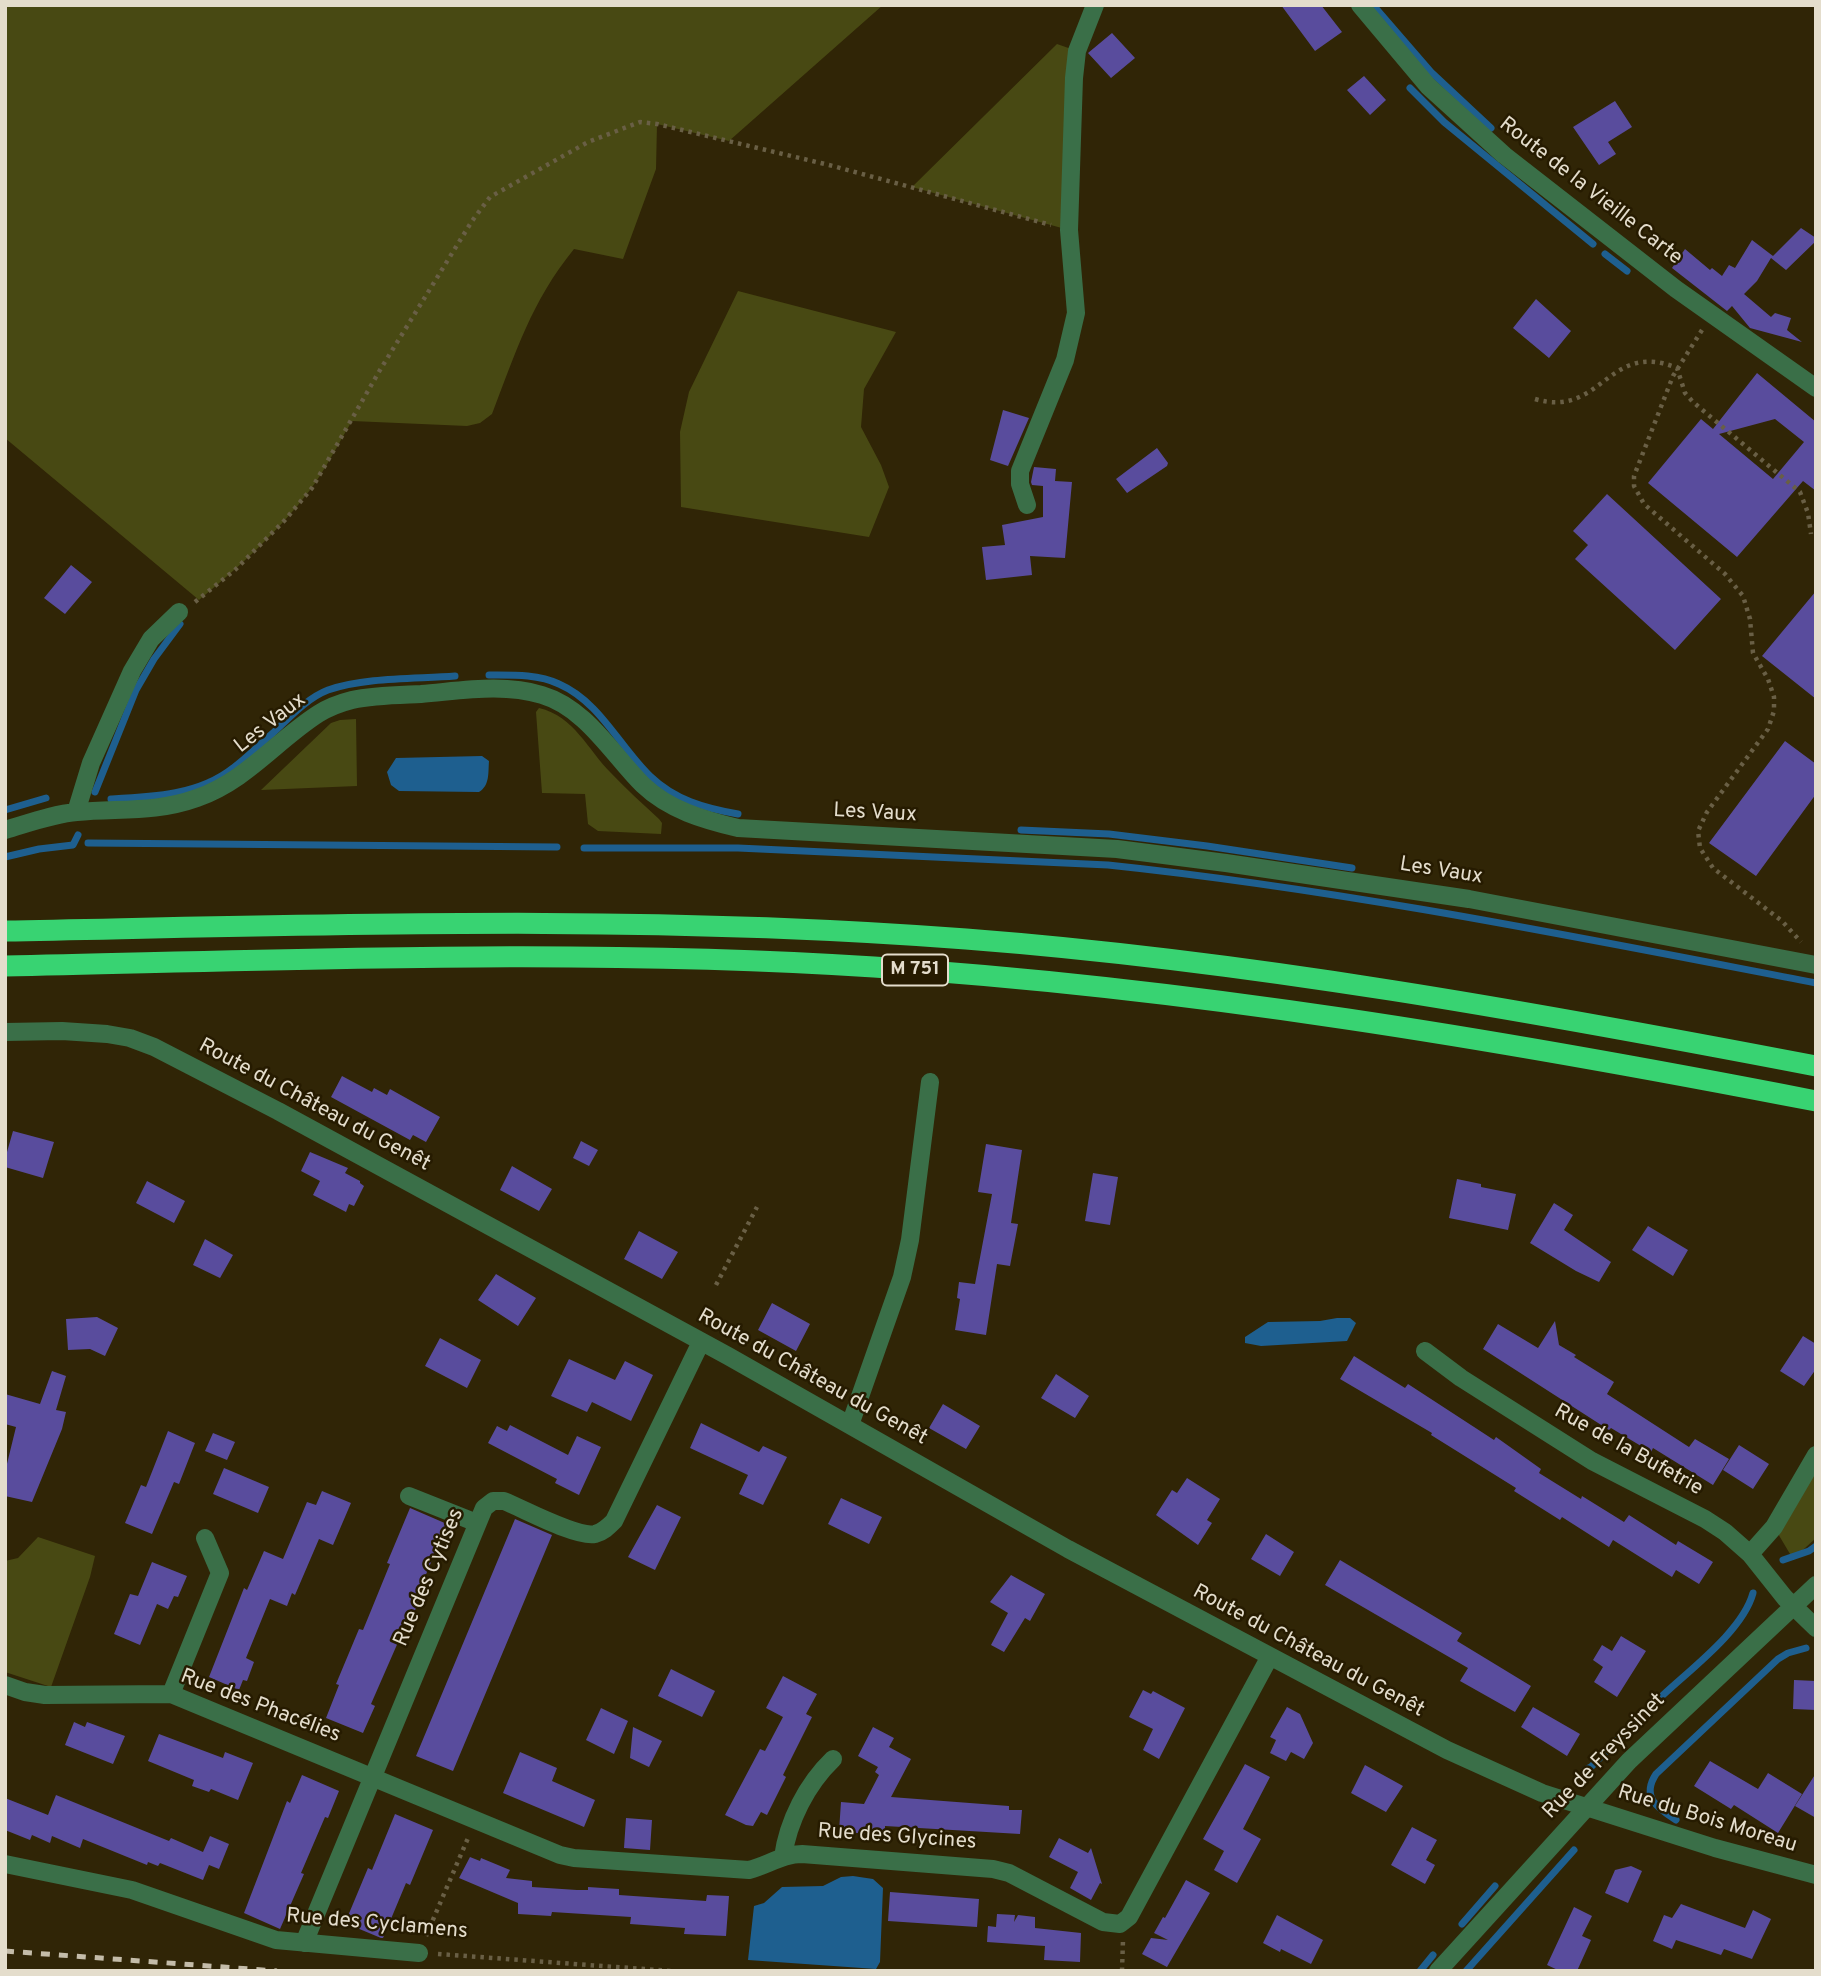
<!DOCTYPE html>
<meta charset="utf-8">
<style>
body{margin:0}
#map{position:relative;width:1821px;height:1976px;overflow:hidden;background:#302506;font-family:Overpass,sans-serif}
canvas{display:block}
.frame{position:absolute;inset:0;border:7px solid #e4ddcc;pointer-events:none}
</style>
<div id="map">
<canvas width="1821" height="1976"></canvas>
<div class="frame"></div>
</div>
<script>
const g = document.querySelector('canvas').getContext('2d');
g.lineJoin = 'round';
function paint(path, color) {
  g.fillStyle = color;
  g.fill(path, 'evenodd');
}
function trace(path, color, width, dash) {
  g.strokeStyle = color;
  g.lineWidth = width;
  g.lineCap = dash ? 'butt' : 'round';
  g.setLineDash(dash || []);
  g.stroke(path);
}
function drawText(font, color, halo, rows, align = 'center') {
  g.font = font + ' Overpass,sans-serif';
  g.lineWidth = 5;
  g.setLineDash([]);
  g.textBaseline = 'middle';
  g.strokeStyle = halo;
  g.fillStyle = color;
  for (const [text, x, y, turn = 0] of rows) {
    g.save();
    g.translate(x, y);
    g.rotate((+turn || 0) * Math.PI / 180);
    g.textAlign = isNaN(turn) ? turn : align;
    if (halo) g.strokeText(text, 0, 0);
    g.fillText(text, 0, 0);
    g.restore();
  }
}
const green = new Path2D(`
 M5 5H883L729 141 657 124 656 169 623 259 574 249C531 302 516 352 492 414L480 423 467 426 352 421C338 444 326 469 310 490 278 532 239 567 199 600L5 438Z
 M1057 44 1077 51 1069 230 912 187Z
 M738 291 896 332 864 389 861 427 881 465 889 487 869 537 681 507 680 432 689 392Z
 M539 708C574 716 588 750 611 773 626 789 643 804 659 819L662 823 661 834 598 831 588 824 585 794 542 793 536 712Z
 M356 719 357 786 261 790 331 723 340 720Z
 M1816 1455V1538L1793 1559 1774 1527Z
 M38 1537 95 1556 90 1577 51 1687 5 1672V1561L18 1558Z`);
const water = new Path2D(`
 M482 756 489 761C488 773 490 785 479 792L399 791 391 785 387 772 396 758Z
 M1337 1318H1350L1356 1323 1347 1341 1261 1346 1245 1343V1337L1268 1322 1320 1321Z
 M853 1876 873 1879 883 1888 880 1962 876 1969 748 1960 754 1906 764 1903 782 1887 823 1886 841 1877Z`);
const stream = new Path2D(`
 M1373 5 1431 72 1491 128
 M1410 88 1444 122 1593 244
 M1605 254 1627 271
 M489 675C512 675 538 674 559 684 600 702 619 746 650 776 675 800 704 808 738 814
 M95 792 136 690 154 659 180 624
 M111 799C153 797 199 795 233 768 247 758 260 744 273 733 289 718 307 698 328 690 365 677 416 679 455 676
 M5 810 46 798
 M1021 830 1109 834 1207 846 1352 868
 M88 843 557 847
 M584 848H738L1108 865C1346 890 1581 938 1816 983
 M5 857 39 849 73 845 78 835
 M1783 1560 1809 1551 1816 1546
 M1663 1695C1692 1668 1743 1630 1753 1593
 M1585 1770 1591 1767 1644 1713
 M1676 1820C1657 1808 1641 1797 1656 1774L1778 1659 1788 1653 1806 1648
 M1462 1924 1495 1886
 M1420 1971 1433 1955
 M1466 1971 1574 1850`);
const building = new Path2D(`
 M1281 5H1321L1342 32 1315 51Z
 M1112 33 1135 58 1111 78 1088 53Z
 M1364 76 1386 100 1370 115 1347 90Z
 M1615 101 1632 127 1608 142 1616 154 1599 165 1573 127Z
 M1801 228 1816 238V241L1786 270 1771 258 1757 281 1744 294 1771 317 1775 313 1791 318 1787 330 1802 342 1750 328 1732 306 1727 311 1672 268 1685 249 1710 270 1712 268 1722 276 1729 265 1735 268 1752 240 1773 256Z
 M1536 299 1571 331 1549 358 1513 328Z
 M1757 373 1816 422V491L1803 481 1737 557 1648 483 1701 419 1713 429ZM1775 419 1804 442 1773 479 1719 434Z
 M1003 410 1029 418 1008 466 990 460Z
 M1157 448 1168 463 1167 466 1127 493 1116 479Z
 M1034 467 1056 469 1055 481 1072 482 1065 558 1030 556 1032 575 986 580 982 547 1005 545 1002 525 1043 517V486L1032 485 1031 482Z
 M1607 494 1721 599 1675 650 1575 559 1588 545 1573 531Z
 M71 565 92 582 65 614 44 598Z
 M1816 591V699L1762 656Z
 M1785 741 1816 764V794L1756 876 1709 843Z
 M342 1076 372 1092 374 1088 387 1095 390 1089 440 1117 426 1142 413 1135 410 1140 331 1097Z
 M13 1131 54 1142 43 1178 5 1167V1159Z
 M581 1141 598 1150 589 1166 573 1158Z
 M986 1144 1022 1150 1011 1223 1018 1224 1010 1266 997 1264 986 1335 955 1330 960 1299 957 1298 959 1282 975 1284 992 1194 978 1192Z
 M310 1152 348 1168 345 1173 360 1181V1183L364 1186 354 1206 349 1204 346 1212 313 1195 320 1181 301 1171Z
 M512 1166 552 1189 539 1211 500 1190Z
 M1093 1173 1118 1177 1110 1225 1085 1221Z
 M1457 1179 1481 1184V1187L1516 1194 1508 1230 1449 1218Z
 M147 1181 185 1201 174 1223 136 1203Z
 M1554 1203 1573 1215 1564 1230 1611 1262 1599 1282 1576 1271 1530 1243Z
 M1648 1226 1688 1250 1673 1276 1632 1250Z
 M639 1231 678 1252 662 1279 624 1259Z
 M205 1239 233 1255 220 1278 193 1265Z
 M496 1274 536 1298 518 1326 478 1300Z
 M772 1303 810 1324 796 1351 758 1330Z
 M97 1317 118 1328 105 1356 90 1349 68 1350 66 1319Z
 M1555 1321 1559 1345 1576 1355 1574 1357 1614 1382 1607 1394 1689 1447 1695 1439 1729 1459 1713 1485 1653 1448 1651 1452 1611 1428 1609 1430 1483 1349 1498 1324 1538 1348Z
 M1803 1336 1816 1344V1369L1804 1386 1780 1371Z
 M440 1338 481 1360 467 1388 425 1366Z
 M1354 1356 1405 1388 1408 1384 1494 1440 1496 1437 1541 1469 1539 1473 1581 1499 1582 1496 1624 1522 1629 1515 1676 1545 1678 1541 1713 1562 1699 1584 1676 1570 1672 1577 1613 1540 1609 1547 1562 1517 1560 1520 1514 1491 1516 1488 1431 1435 1432 1433 1340 1379Z
 M569 1359 615 1380 625 1361 653 1375 631 1421 592 1402 587 1412 551 1396Z
 M52 1371 66 1376 56 1410 66 1412 62 1429 32 1502 5 1496V1472L16 1427 5 1424V1394L40 1404Z
 M1056 1374 1089 1396 1075 1418 1041 1398Z
 M943 1404 980 1426 966 1449 929 1428Z
 M701 1423 759 1452 763 1446 787 1457 763 1505 739 1494 748 1475 690 1448Z
 M510 1425 568 1455 577 1436 601 1447 579 1495 555 1483 557 1479 488 1443 497 1426 507 1431Z
 M168 1431 195 1443 179 1484 174 1482 152 1534 125 1523 141 1485 146 1487Z
 M213 1433 235 1442 227 1460 205 1451Z
 M1739 1445 1769 1464 1753 1489 1723 1470Z
 M224 1468 269 1487 258 1513 213 1494Z
 M1187 1478 1220 1499 1207 1520 1212 1523 1198 1545 1156 1515 1172 1490 1177 1493Z
 M322 1491 351 1503 333 1545 319 1539 295 1595 292 1593 287 1606 270 1599 246 1658 254 1662 247 1681 243 1680 239 1690 209 1677 244 1588 247 1590 264 1551 283 1559 307 1502 316 1505Z
 M841 1498 882 1517 869 1544 828 1524Z
 M657 1505 681 1517 655 1570 628 1557Z
 M410 1508 447 1524 422 1584 425 1585 414 1613 402 1641 399 1640 371 1704 375 1706 363 1733 326 1718 339 1685 336 1684 359 1629 363 1630 370 1613 390 1564 387 1563Z
 M515 1519 552 1535 453 1771 416 1756Z
 M1266 1534 1294 1552 1280 1576 1251 1559Z
 M1340 1560 1462 1633 1457 1641 1531 1686 1515 1712 1460 1681 1468 1668 1325 1585Z
 M152 1562 187 1576 178 1597 174 1596 168 1609 157 1604 140 1645 114 1634 130 1594 138 1596Z
 M1011 1575 1045 1594 1030 1621 1025 1618 1004 1652 991 1645 1008 1613 990 1602Z
 M1621 1636 1646 1651 1617 1697 1594 1682 1603 1667 1593 1660 1602 1645 1612 1651Z
 M671 1669 715 1691 702 1717 658 1696Z
 M783 1676 817 1694 806 1714 812 1717 783 1775 786 1777 767 1815 761 1812 753 1826 746 1825 725 1815 760 1749 765 1751 783 1717 766 1708Z
 M1794 1680 1816 1681V1710L1793 1709Z
 M1143 1690 1151 1694 1153 1691 1185 1708 1159 1759 1143 1750 1153 1729 1129 1717Z
 M1287 1707 1300 1714 1313 1743 1304 1759 1291 1752 1286 1761 1270 1753 1276 1740 1270 1737Z
 M1533 1707 1580 1734 1567 1756 1521 1727Z
 M601 1708 628 1721 614 1754 586 1740Z
 M74 1722 85 1727 87 1722 125 1736 113 1764 65 1745Z
 M633 1727 662 1741 649 1767 630 1758Z
 M873 1727 894 1738 889 1747 911 1759 891 1797 1009 1806V1810H1022L1020 1834 885 1826V1836L839 1831 841 1802 864 1804 879 1775 875 1772 878 1767 858 1756Z
 M159 1734 223 1758 225 1752 253 1763 238 1800 211 1789 209 1792 192 1786 194 1780 148 1761Z
 M520 1752 557 1768 552 1781 595 1800 584 1827 503 1793Z
 M1710 1761 1758 1789 1768 1773 1802 1794 1778 1833 1734 1805 1731 1809 1694 1786Z
 M1245 1764 1270 1777 1243 1829 1261 1839 1237 1883 1214 1870 1224 1851 1203 1839Z
 M1365 1765 1403 1786 1386 1812 1351 1793Z
 M1816 1773V1818L1795 1806Z
 M302 1775 339 1791 328 1818 325 1817 301 1873 304 1874 280 1929 244 1913 287 1801 290 1803Z
 M56 1795 169 1841 171 1838 203 1852 210 1836 229 1844 219 1869 209 1865 203 1880 160 1863 158 1866 148 1862 147 1865 83 1839 80 1848 52 1836 50 1843 32 1835 30 1840 5 1830V1798L48 1815Z
 M395 1814 433 1830 410 1885 406 1883 383 1938H381L345 1923 368 1868 372 1870Z
 M626 1818 652 1820 650 1850 624 1848Z
 M1412 1827 1437 1840 1426 1860 1435 1865 1425 1884 1391 1865Z
 M1059 1838 1088 1853 1091 1848 1102 1884 1100 1883 1091 1900 1070 1888 1078 1872 1049 1857Z
 M470 1857 480 1861 481 1858 510 1870 506 1878 532 1881V1887L577 1890H588V1887L603 1888 619 1889V1895L706 1901 707 1895 729 1896 726 1936 684 1934 685 1928 630 1924 631 1917 552 1912 551 1916 518 1914V1903L459 1878Z
 M1631 1866 1642 1871 1628 1903 1605 1893 1615 1870Z
 M1186 1880 1210 1893 1167 1967 1142 1954 1151 1938 1168 1940 1154 1933 1163 1917 1165 1918Z
 M890 1892 979 1899 977 1927 888 1921Z
 M1681 1904 1745 1928 1753 1910 1771 1919 1752 1959 1724 1949 1721 1955 1676 1940 1672 1949 1653 1941 1664 1915 1672 1918Z
 M1574 1907 1592 1916 1582 1936 1591 1940 1577 1971H1560L1547 1965Z
 M997 1914 1015 1915 1014 1922 1018 1915 1035 1917V1928L1081 1933 1080 1962 1044 1960 1045 1946 987 1942 988 1926 996 1927Z
 M1277 1915 1323 1940 1311 1964 1281 1949 1280 1952 1263 1943Z`);
const path = new Path2D(`
 M1702 330 1673 376 1634 476V486L1644 504 1725 574 1743 596 1750 619 1753 653 1768 679 1774 697V711L1768 729 1707 812 1698 831 1700 848 1713 868 1782 921 1801 942
 M1535 399C1602 419 1608 339 1677 368L1685 393 1693 402 1800 492 1808 513 1811 534
 M195 602 236 569 285 520 312 488 380 370 472 221 490 197 588 142 640 122 657 124 829 165 1051 225
 M716 1285 757 1207
 M426 1936 468 1838
 M438 1954 671 1971
 M1122 1971 1123 1940`);
const minor = new Path2D(`
 M1360 5 1428 86 1504 155 1676 289 1816 388
 M1027 505 1020 484V471L1065 360 1076 313 1069 230 1074 78 1077 51 1095 5
 M76 812 91 763 132 671 151 639 179 612
 M5 830C29 823 53 814 77 812 120 808 155 813 197 798 246 781 276 741 318 714 329 707 340 703 352 700 374 695 398 695 421 694 460 691 503 683 542 695 586 708 612 754 643 785 669 810 704 820 738 828L1117 849 1226 863 1469 899 1816 965
 M5 1032 62 1031 107 1034 130 1038 154 1047 278 1111 728 1356 1068 1549 1447 1750 1542 1793 1715 1848 1816 1875
 M1425 1351 1461 1378 1592 1461 1705 1519 1725 1532 1750 1554 1785 1598 1816 1628
 M850 1425 902 1277 910 1240 930 1082
 M409 1496 477 1523
 M1750 1554 1774 1527 1816 1455
 M5 1685 25 1692 45 1695 171 1694 560 1855 574 1858 749 1870C768 1865 783 1854 802 1854L993 1869 1009 1873 1103 1922 1120 1924 1129 1917 1269 1658
 M171 1694 220 1573 205 1538
 M783 1857C788 1821 807 1784 833 1759
 M5 1864 132 1890 276 1940 419 1953
 M304 1943 484 1508 493 1501H504C524 1509 577 1538 595 1534 603 1532 608 1527 614 1521L701 1342
 M1438 1971 1629 1761 1816 1585`);
const highway = new Path2D(`
 M5 931C325 925 646 914 966 939 1252 961 1534 1012 1816 1066
 M5 966C294 960 585 948 874 967 1194 988 1502 1040 1816 1101`);
const rail = new Path2D(`
 M5 1951 277 1971`);
const shields = [
 [915,970,66]
];
const shieldNames = [
 ["M 751",915,970]
];
const streetNames = [
 ["Route de la Vieille Carte",1590,192,38],
 ["Les Vaux",271,724,-38],
 ["Les Vaux",875,814,3],
 ["Les Vaux",1441,872,9],
 ["Route du Château du Genêt",314,1106,28],
 ["Route du Château du Genêt",812,1378,29],
 ["Rue de la Bufetrie",1628,1451,29],
 ["Rue des Cytises",430,1578,-67],
 ["Route du Château du Genêt",1308,1652,28],
 ["Rue des Phacélies",260,1707,21],
 ["Rue de Freyssinet",1605,1757,-46],
 ["Rue du Bois Moreau",1707,1820,17],
 ["Rue des Glycines",897,1838,4],
 ["Rue des Cyclamens",377,1925,5]
];
paint(green, '#484913');
paint(water, '#1e5f8f');
trace(stream, '#1e5f8f', 7);
paint(building, '#594c9d');
trace(path, '#695f45', 4.5, [3.5, 5]);
trace(minor, '#3a6f48', 18);
trace(highway, '#38d372', 21);
trace(rail, '#c4bca9', 5, [9, 9]);
for (const [x, y, w] of shields) {
  const box = new Path2D();
  box.roundRect(x - w / 2, y - 15.5, w, 31, 5);
  g.fillStyle = '#261b00';
  g.fill(box);
  trace(box, '#e4ddcc', 2);
}
drawText('bold 19px', '#e4ddcc', null, shieldNames);
drawText('21px', '#e4ddcc', '#261b00', streetNames);
</script>
